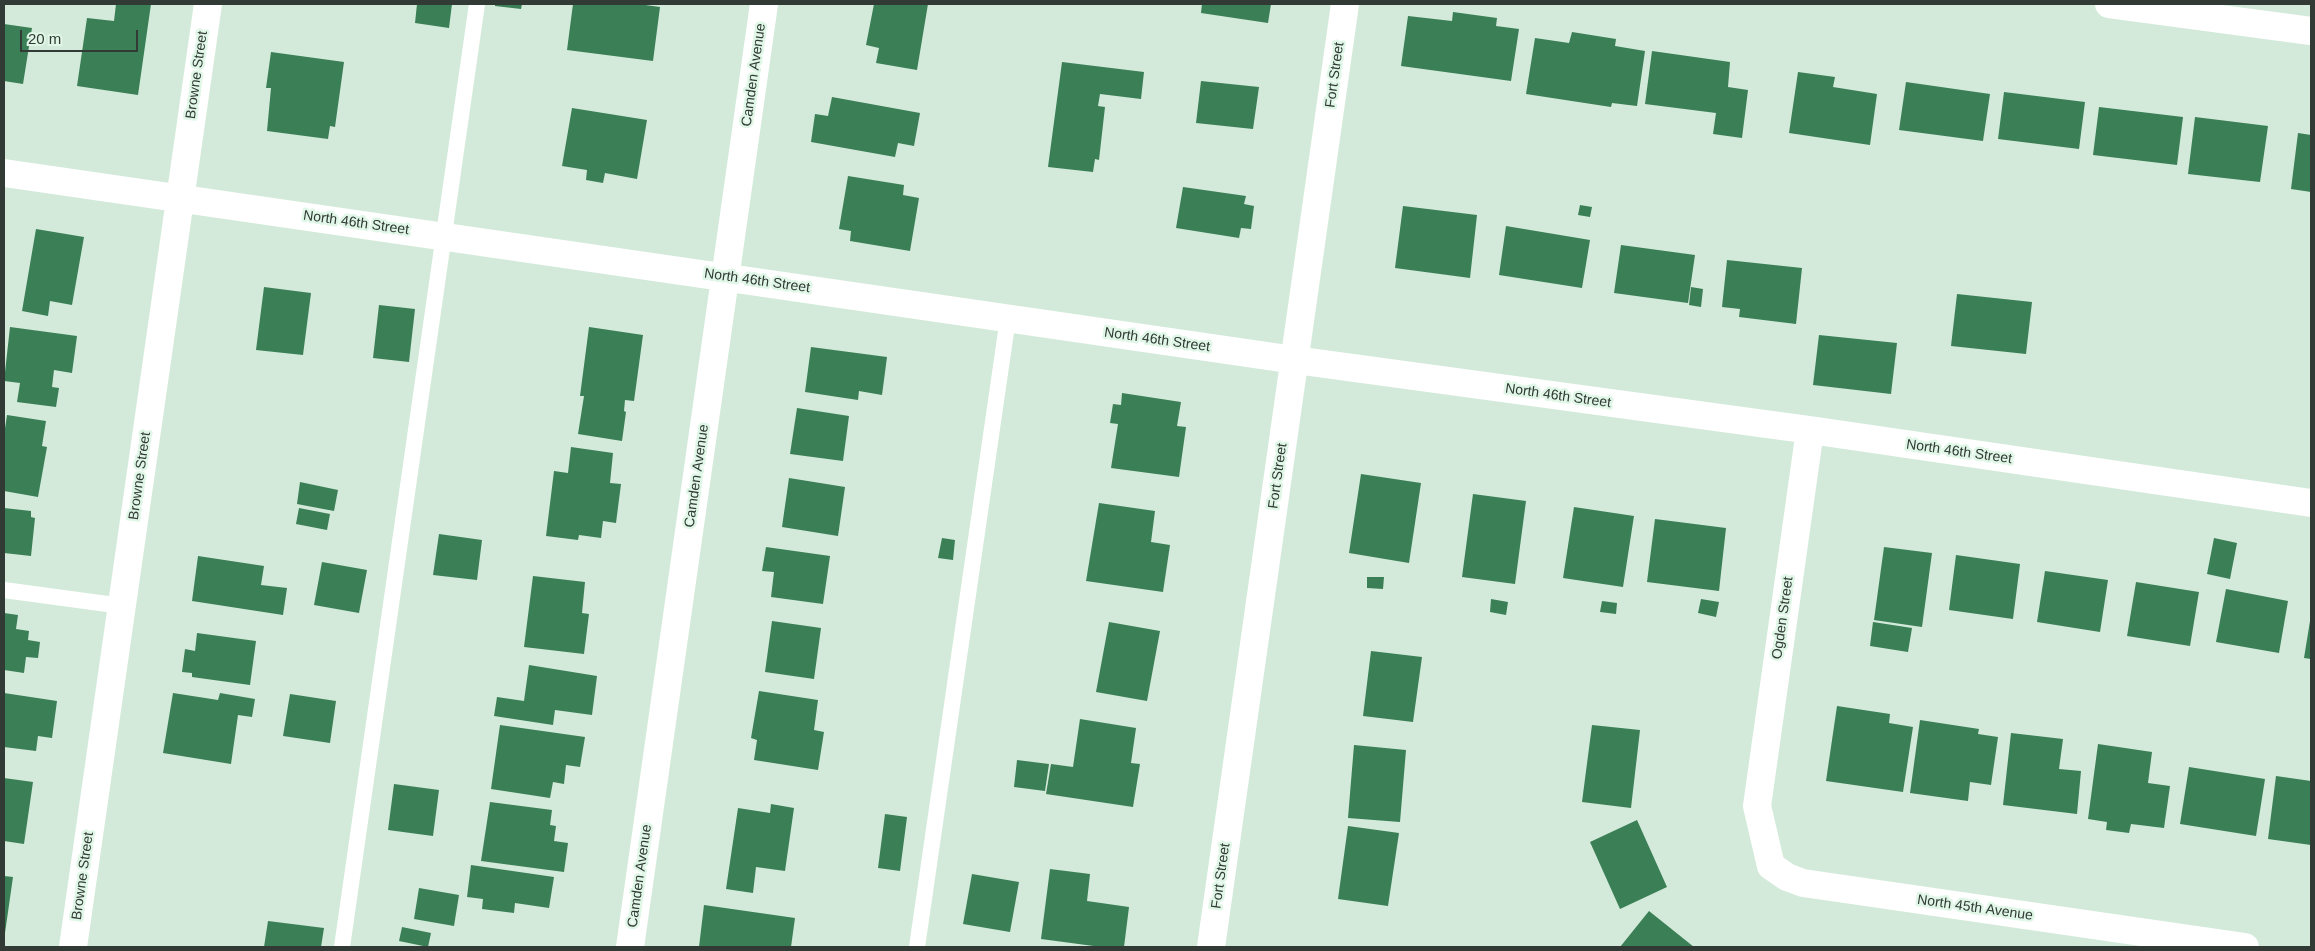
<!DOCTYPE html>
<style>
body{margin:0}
#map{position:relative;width:2315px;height:951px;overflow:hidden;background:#d3eada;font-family:Helvetica,sans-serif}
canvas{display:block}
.frame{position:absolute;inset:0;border:5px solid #313a34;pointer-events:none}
.scale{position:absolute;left:20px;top:30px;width:118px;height:22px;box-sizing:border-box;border:2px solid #313a34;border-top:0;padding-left:6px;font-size:15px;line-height:18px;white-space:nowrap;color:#313a34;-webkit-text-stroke:4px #e0f7e7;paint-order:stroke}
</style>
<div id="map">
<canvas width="2315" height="951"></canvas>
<div class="frame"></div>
<div class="scale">20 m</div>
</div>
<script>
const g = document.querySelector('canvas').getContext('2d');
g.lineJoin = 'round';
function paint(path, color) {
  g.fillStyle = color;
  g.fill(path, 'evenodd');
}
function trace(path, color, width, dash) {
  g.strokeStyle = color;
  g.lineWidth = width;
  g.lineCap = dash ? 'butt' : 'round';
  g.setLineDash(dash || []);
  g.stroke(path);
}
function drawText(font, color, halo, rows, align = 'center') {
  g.font = font + ' Helvetica,sans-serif';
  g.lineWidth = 5;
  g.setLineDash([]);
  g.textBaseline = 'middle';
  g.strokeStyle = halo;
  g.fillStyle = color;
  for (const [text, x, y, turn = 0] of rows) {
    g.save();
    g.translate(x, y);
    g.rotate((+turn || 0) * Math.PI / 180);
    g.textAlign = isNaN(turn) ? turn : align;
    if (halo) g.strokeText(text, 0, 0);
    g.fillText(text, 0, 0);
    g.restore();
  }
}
const building = new Path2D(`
 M116 4H151L138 95 77 86 87 18 114 21Z
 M417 4H452L449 28 415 23Z
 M495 4H522L521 9 495 6Z
 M573 4H638L660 7 653 61 567 50Z
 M874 4H928L917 70 876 63 879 48 866 45Z
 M1202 4H1271L1268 23 1201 13Z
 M1453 12 1497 18 1496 26 1519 29 1511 81 1401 66 1408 16 1452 21Z
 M4 24 32 28 23 84 4 81Z
 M1572 32 1616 39 1615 46 1645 51 1637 106 1612 103 1611 107 1526 94 1535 38 1569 43Z
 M1652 51 1730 62 1728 87 1748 90 1742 138 1713 134 1716 113 1645 104Z
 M271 52 344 62 335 127 330 126 328 139 267 131 271 88H266Z
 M1062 62 1144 72 1141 99 1100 94 1098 106 1105 107 1099 160 1095 159 1093 172 1048 167Z
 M1798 72 1835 77 1833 87 1877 94 1870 145 1789 133Z
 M1201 81 1259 87 1253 129 1196 123Z
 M1906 82 1990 94 1983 141 1899 130Z
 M2004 92 2085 102 2079 149 1998 139Z
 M832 97 920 113 914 146 898 143 895 157 811 142 815 114 828 116Z
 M2099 107 2183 117 2177 165 2093 155Z
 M572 108 647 120 637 179 605 173 603 183 586 180 587 170 562 166Z
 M2195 117 2268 126 2260 182 2188 174Z
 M2298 133 2311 135V192L2291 189Z
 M848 176 904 185 903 195 919 198 910 251 850 241 851 231 839 229Z
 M1183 187 1246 196 1244 204 1254 206 1251 229 1241 228 1239 238 1176 228Z
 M1580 205 1592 207 1590 217 1578 215Z
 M1403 206 1477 215 1470 278 1395 268Z
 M1506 226 1590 240 1582 288 1499 275Z
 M36 229 84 237 72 305 50 301 48 316 22 311Z
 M1621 245 1695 255 1688 303 1614 293Z
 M1727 260 1802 268 1796 324 1739 317 1740 309 1722 307Z
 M264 287 311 293 303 355 256 350Z
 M1691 287 1703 289 1701 307 1689 305Z
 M1957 294 2032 302 2026 354 1951 346Z
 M379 305 415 309 409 362 373 358Z
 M10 327 77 336 72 373 54 370 52 387 59 388 56 407 17 402 20 383 4 381Z
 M589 327 643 335 634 401 625 400 624 411 626 412 622 441 578 434 584 396H580Z
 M1819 335 1897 343 1891 394 1813 385Z
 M811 347 887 357 882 395 859 391 858 400 805 392Z
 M1122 393 1181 402 1177 426 1186 427 1179 477 1111 468 1118 424 1110 423 1113 404 1121 405Z
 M797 408 849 416 843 461 790 454Z
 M7 415 46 421 42 446 47 447 38 497 4 491V435Z
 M571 447 613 453 610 483 621 484 616 523 603 521 601 538 579 535 578 540 546 536 554 471 568 473Z
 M1361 474 1421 483 1409 563 1349 553Z
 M789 478 845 487 838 536 782 527Z
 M300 482 338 490 334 511 297 504Z
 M1473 494 1526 501 1515 584 1462 577Z
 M1099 503 1155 511 1151 542 1170 545 1163 592 1086 581Z
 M1574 507 1634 516 1623 587 1563 578Z
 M4 508 31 511V517L35 518 31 556 4 553Z
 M299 508 330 514 327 530 296 524Z
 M1655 519 1726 528 1719 591 1647 582Z
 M439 534 482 540 477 580 433 575Z
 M942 538 955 540 953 560 938 558Z
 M2214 538 2237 543 2230 579 2207 574Z
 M766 547 830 556 823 604 771 597 774 572 762 571Z
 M1884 547 1932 553 1922 627 1874 620Z
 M1956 555 2020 564 2013 619 1949 610Z
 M198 556 264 566 261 585 287 588 283 615 192 601Z
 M322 562 367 570 359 613 314 605Z
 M2045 571 2108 580 2100 632 2037 622Z
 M533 576 585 582 582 613 589 614 584 654 524 647Z
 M1367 577H1384L1383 589 1367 588Z
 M2136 582 2199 592 2190 646 2127 636Z
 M2226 589 2288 601 2279 653 2216 642Z
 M1491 599 1508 602 1506 615 1490 612Z
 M1701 599 1719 602 1716 617 1698 613Z
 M1602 601 1617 603 1616 614 1600 612Z
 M4 613 18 615 16 629 29 631 28 640 40 642 38 658 26 657 24 673 4 670Z
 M772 621 821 628 814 679 765 672Z
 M2310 621H2311V659L2304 658Z
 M1109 622 1160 631 1147 701 1096 692Z
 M1873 622 1912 628 1908 652 1870 646Z
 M197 633 256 641 250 685 192 677V673L182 672 185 649 195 651Z
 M1371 651 1422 657 1413 722 1363 716Z
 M529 665 597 676 592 715 555 710 553 725 494 716 497 697 524 701Z
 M759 691 818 700 814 730 824 732 818 770 754 760 757 740 751 738Z
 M4 693 57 701 52 738 38 736 36 751 4 747Z
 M173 693 218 700 220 693 255 699 252 717 238 715 231 764 163 753Z
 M290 694 336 701 330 743 283 736Z
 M1837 706 1890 714 1889 723 1913 727 1903 792 1826 781Z
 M1080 719 1136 728 1131 763 1140 764 1133 807 1046 794 1051 764 1073 767Z
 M1920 720 1979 729 1978 734 1998 737 1991 785 1970 782 1968 801 1910 793Z
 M500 725 585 737 580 767 566 765 564 784 553 782 550 798 491 789Z
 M1592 725 1640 730 1631 808 1582 802Z
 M2011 733 2063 739 2059 769 2081 771 2077 814 2003 805Z
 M2098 744 2152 752 2148 783 2170 786 2164 828 2131 824 2129 833 2106 830 2107 822 2088 819Z
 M1354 745 1406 750 1400 822 1348 818Z
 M1017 760 1049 764 1045 791 1014 787Z
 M2189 767 2265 779 2256 836 2180 824Z
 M2276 776 2311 781V845L2268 839Z
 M4 778 33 782 24 844 4 841Z
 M394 784 439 790 433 836 388 830Z
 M490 802 552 810 550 825 556 826 554 841 568 843 564 872 481 861Z
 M771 804 794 808 785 871 756 867 753 893 726 889 738 808 770 813Z
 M885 814 907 817 900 871 878 868Z
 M1637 820 1667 887 1620 909 1590 842Z
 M1348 826 1399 833 1388 906 1338 899Z
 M471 865 554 877 549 908 515 903 514 913 482 909 483 899 467 897Z
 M1050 869 1090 874 1087 901 1129 907 1124 947H1101L1041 939Z
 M972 874 1019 882 1010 932 963 924Z
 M4 876 13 877 5 933H4Z
 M419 888 459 895 454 926 414 919Z
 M704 905 795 918 791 947H699Z
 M1649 911 1694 947H1620Z
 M268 921 324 928 321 947H264Z
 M402 927 431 933 428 947 399 941Z`);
const lane = new Path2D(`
 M4 590 122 606
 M342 947 477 4
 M917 947 1008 318`);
const street = new Path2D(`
 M2109 4 2311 31
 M4 173 1295 360 1810 430 2311 503
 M1810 430 1757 806 1771 866 1787 877 1803 883 2245 947
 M73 947 208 4
 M630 947 764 4
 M1211 947 1345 4`);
const streetNames = [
 ["Browne Street",197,75,-82],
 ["Camden Avenue",754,75,-82],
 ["Fort Street",1335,75,-82],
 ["North 46th Street",356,223,8],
 ["North 46th Street",757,281,8],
 ["North 46th Street",1157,340,8],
 ["North 46th Street",1558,396,8],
 ["North 46th Street",1959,452,8],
 ["Browne Street",140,476,-82],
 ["Camden Avenue",697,476,-82],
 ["Fort Street",1278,476,-82],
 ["Ogden Street",1783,618,-82],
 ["Browne Street",83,876,-82],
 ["Camden Avenue",640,876,-82],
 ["Fort Street",1221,876,-82],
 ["North 45th Avenue",1975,908,8]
];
paint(building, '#3a7f56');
trace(lane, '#fff', 16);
trace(street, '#fff', 28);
drawText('14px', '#313a34', '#e0f7e7', streetNames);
</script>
